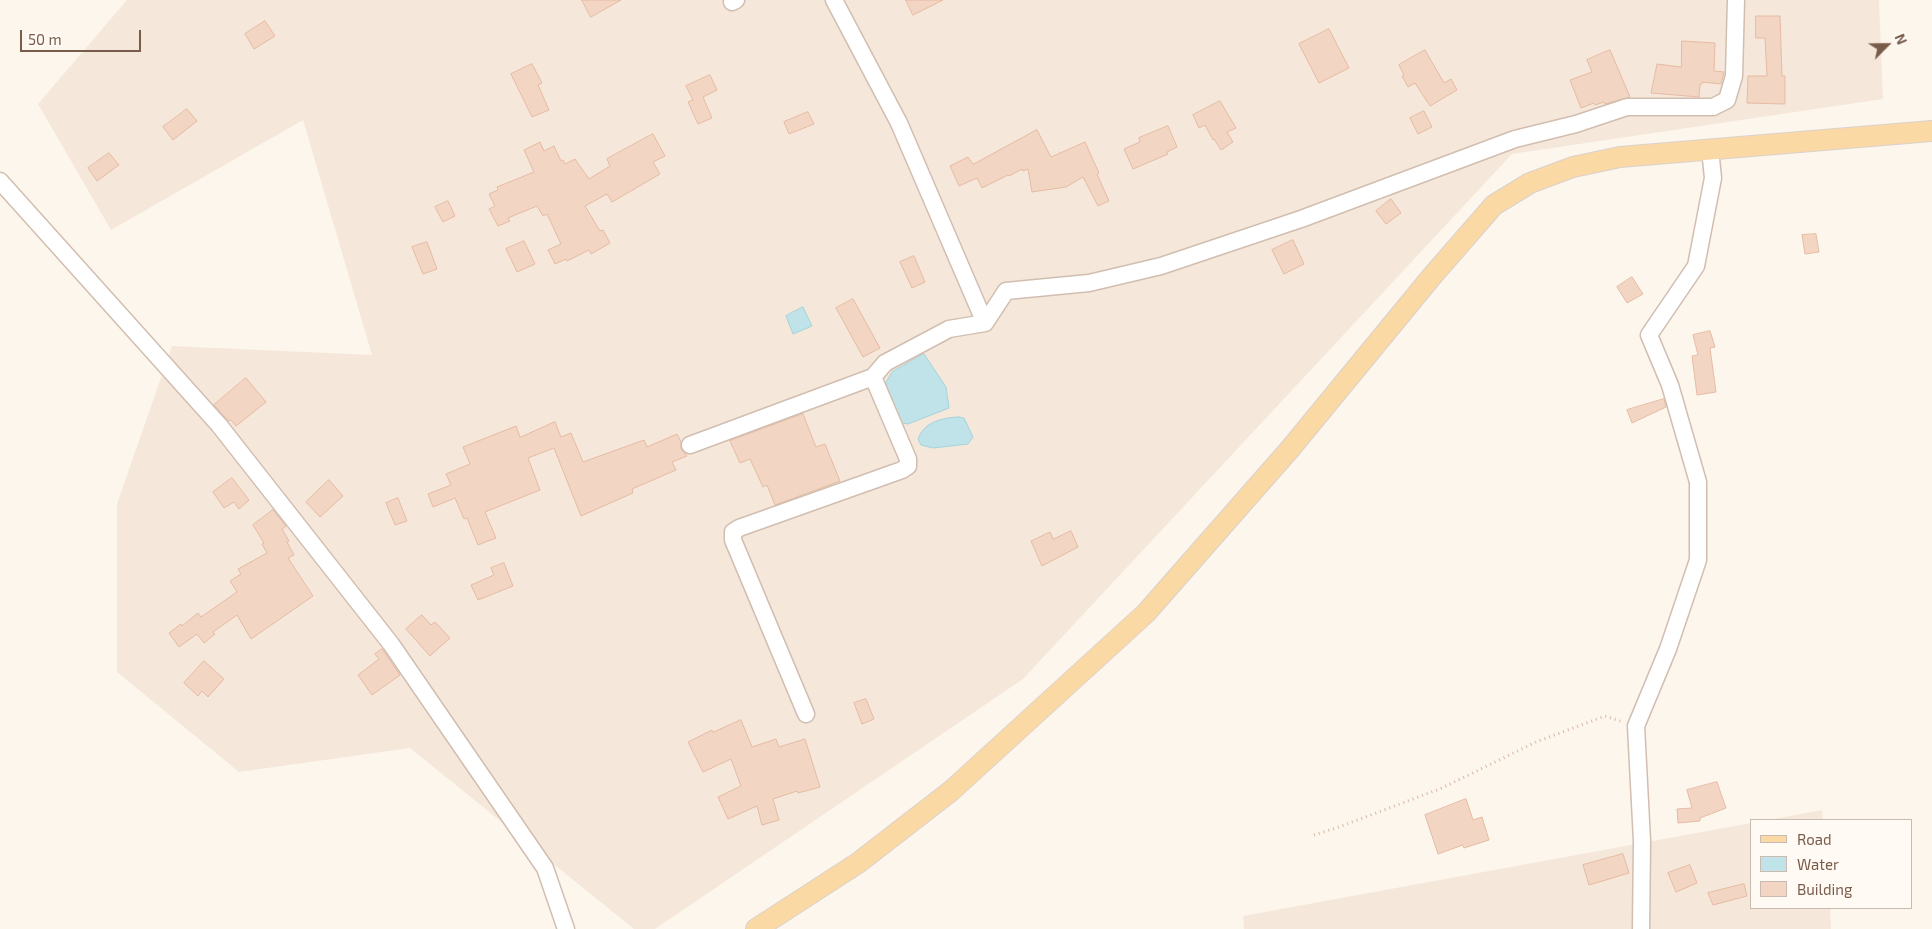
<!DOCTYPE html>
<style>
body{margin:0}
#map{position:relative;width:1932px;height:929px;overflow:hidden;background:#fdf6ec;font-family:"Exo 2",sans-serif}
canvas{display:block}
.legend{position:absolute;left:1750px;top:819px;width:162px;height:90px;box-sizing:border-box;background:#fffaf3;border:1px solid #cabbb1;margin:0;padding:6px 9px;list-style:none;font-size:15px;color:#7a5c4d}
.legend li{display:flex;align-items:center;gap:10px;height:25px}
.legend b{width:25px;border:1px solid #cabbb1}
.north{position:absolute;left:1862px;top:20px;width:50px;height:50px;-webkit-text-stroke:4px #fffaf3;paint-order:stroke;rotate:67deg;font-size:14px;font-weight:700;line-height:20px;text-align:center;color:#7a5c4d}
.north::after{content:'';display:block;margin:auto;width:18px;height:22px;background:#7a5c4d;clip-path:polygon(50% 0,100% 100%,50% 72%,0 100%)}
.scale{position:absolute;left:20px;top:30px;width:121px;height:22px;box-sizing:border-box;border:2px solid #7a5c4d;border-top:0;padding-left:6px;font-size:15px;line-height:18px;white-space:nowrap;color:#7a5c4d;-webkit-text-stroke:4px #fffaf3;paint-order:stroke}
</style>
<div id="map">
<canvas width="1932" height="929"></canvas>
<ul class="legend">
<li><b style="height:6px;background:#fbd9a5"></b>Road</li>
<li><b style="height:14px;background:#bfe3e8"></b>Water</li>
<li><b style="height:14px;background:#f3d5c3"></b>Building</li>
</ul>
<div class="north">N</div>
<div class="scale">50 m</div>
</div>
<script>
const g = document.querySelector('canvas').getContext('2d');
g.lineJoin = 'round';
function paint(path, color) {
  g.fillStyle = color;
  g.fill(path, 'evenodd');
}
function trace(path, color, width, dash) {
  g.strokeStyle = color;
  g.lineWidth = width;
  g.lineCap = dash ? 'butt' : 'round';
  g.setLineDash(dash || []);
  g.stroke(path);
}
const residential = new Path2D(`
 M127 0H1879L1883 99 1512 154 1023 679 655 929H634L410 748 239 772 117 672V504L172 346 372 355 303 120 111 230 38 104Z
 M1822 810 1823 820H1768Z
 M1751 823V908H1830L1831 929H1244L1243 916Z`);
const water = new Path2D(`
 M803 307 812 326 793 334 786 316Z
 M924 354 946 387 949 408 908 424 902 423 884 386 892 372Z
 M958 417 964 418 973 437 968 444 933 448 921 445 918 439C924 422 942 418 958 417Z`);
const building = new Path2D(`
 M582 0H621L591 17Z
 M906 0H943L913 15Z
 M1756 16H1780L1782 76H1785V104L1747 103 1748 76H1767L1765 38H1756Z
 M265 21 275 36 254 49 245 34Z
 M1329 29 1349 68 1319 83 1299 44Z
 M1682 41 1715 43 1714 71 1724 72 1721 84 1702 82V84H1700L1699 97 1651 93 1657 64 1681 67Z
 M1425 50 1444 83 1451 79 1457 90 1430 106 1415 83 1408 87 1402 76 1404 75 1399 65Z
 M1610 50 1630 97 1605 104 1604 102 1595 105 1594 103 1581 108 1570 80 1592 72 1587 60Z
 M532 64 542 83 538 85 549 110 532 117 511 74Z
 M710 75 717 90 703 97 712 118 698 124 688 102 693 100 686 86Z
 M1220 101 1236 128 1227 132 1233 142 1221 150 1214 139 1213 140 1205 125 1199 128 1193 115Z
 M187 109 197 121 173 140 163 127Z
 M1424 111 1432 127 1418 134 1410 118Z
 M808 112 814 124 789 134 784 122Z
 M1168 126 1177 147 1167 152 1168 154 1133 169 1124 149 1140 142 1139 138Z
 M1037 130 1051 157 1085 142 1099 173 1097 174 1109 201 1098 206 1083 177 1066 187 1032 192 1028 169 1023 171 1022 169 1009 176 1008 175 982 188 977 178 959 186 950 166 968 157 973 164Z
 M653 134 665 156 653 162 660 174 612 202 607 194 585 206 600 231 603 230 610 243 591 254 589 250 567 261 566 259 555 264 548 250 561 244 547 214 543 216 537 206 508 218 510 221 498 226 489 209 495 206 489 194 498 190 497 187 534 172 524 150 540 142 544 151 554 146 561 161 563 160 565 164 575 159 589 179 610 166 607 159Z
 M109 153 119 165 97 181 88 168Z
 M1391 199 1401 213 1386 224 1376 211Z
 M448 201 455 216 443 222 435 207Z
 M1816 234 1819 252 1805 254 1802 235Z
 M1293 240 1304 264 1284 274 1272 250Z
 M524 241 535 264 517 272 506 249Z
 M427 242 437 269 423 274 412 247Z
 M914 256 925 282 912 288 900 262Z
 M1632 277 1643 294 1627 303 1617 287Z
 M853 299 880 348 863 357 836 308Z
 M1710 331 1715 347 1710 348 1716 392 1697 395 1692 356 1698 355 1693 335Z
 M246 378 266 402 236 426 231 420 229 421 214 405Z
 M1664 399 1666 407 1632 423 1627 410Z
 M803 414 816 447 825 444 840 481 775 505 767 485 763 487 750 459 740 463 730 441Z
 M555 422 561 437 571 433 583 462 644 440 647 447 677 434 681 442V449L687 456 672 462 676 470 632 489 633 493 581 516 554 448 528 458 540 490 485 512 496 538 478 545 467 518 464 519 455 498 433 507 428 494 451 485 446 474 470 464 463 447 516 426 520 437Z
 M232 478 249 500 239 509 234 502 224 508 213 492Z
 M329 480 343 496 320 517 306 502Z
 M398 498 407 521 395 525 386 503Z
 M273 510 286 526 282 529 289 541 287 542 294 555 288 558 313 596 251 639 237 615 213 632 215 634 204 643 197 634 179 647 169 633 181 624 182 626 198 613 201 617 237 592 230 581 241 574 238 569 267 553 262 544 264 543 253 525Z
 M1071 531 1078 547 1042 566 1031 541 1050 532 1053 539Z
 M504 563 513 586 478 600 471 585 494 575 491 568Z
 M422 615 431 625 435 622 450 638 430 656 406 629Z
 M382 649 400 675 372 695 358 675 379 659 375 654Z
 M204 661 224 679 208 697 202 691 198 696 184 683Z
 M866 699 874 719 862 724 854 703Z
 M741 720 752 747 776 739 779 747 805 739 820 787 798 793 797 791 773 799 779 820 762 825 757 806 728 819 718 797 741 786 731 759 703 772 688 742 712 730 713 732Z
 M1717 782 1726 808 1700 818V821L1678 823 1677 809 1692 808 1687 790Z
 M1466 799 1473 820 1482 817 1489 840 1464 848 1463 845 1438 854 1425 815Z
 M1623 854 1629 873 1589 885 1583 865Z
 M1690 865 1697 883 1676 892 1668 873Z
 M1744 884 1747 896 1713 905 1708 893Z`);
const path = new Path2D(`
 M1314 835 1339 827 1442 788 1536 742 1605 716 1623 722`);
const minor = new Path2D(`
 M834 0 899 123 985 323
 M732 2 736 0
 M0 181 219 425 391 644 545 868 566 929
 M690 445 873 377 885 363 949 329 985 323 1006 291 1089 283 1161 266 1301 219 1515 139 1576 124 1627 107H1713L1727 100 1734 76 1736 0
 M806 714 733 540V532L739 528 902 470 908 466V459L873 377
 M1641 929 1642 841 1636 726 1668 649 1698 560V482L1670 385 1649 335 1696 266 1713 178 1710 149`);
const major = new Path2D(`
 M756 929 858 863 951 791 1146 613 1290 449 1433 275 1494 205 1530 183 1573 167 1620 157 1932 131`);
paint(residential, '#f5e8da');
paint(water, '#bfe3e8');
trace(water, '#a5d3da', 1);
paint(building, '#f3d5c3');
trace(building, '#e6bba3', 1);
trace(minor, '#d1beb0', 19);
trace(major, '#dad1cd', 22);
trace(path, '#d9b8a5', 3, [1, 4]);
trace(minor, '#fff', 16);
trace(major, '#fbd9a5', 20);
</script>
